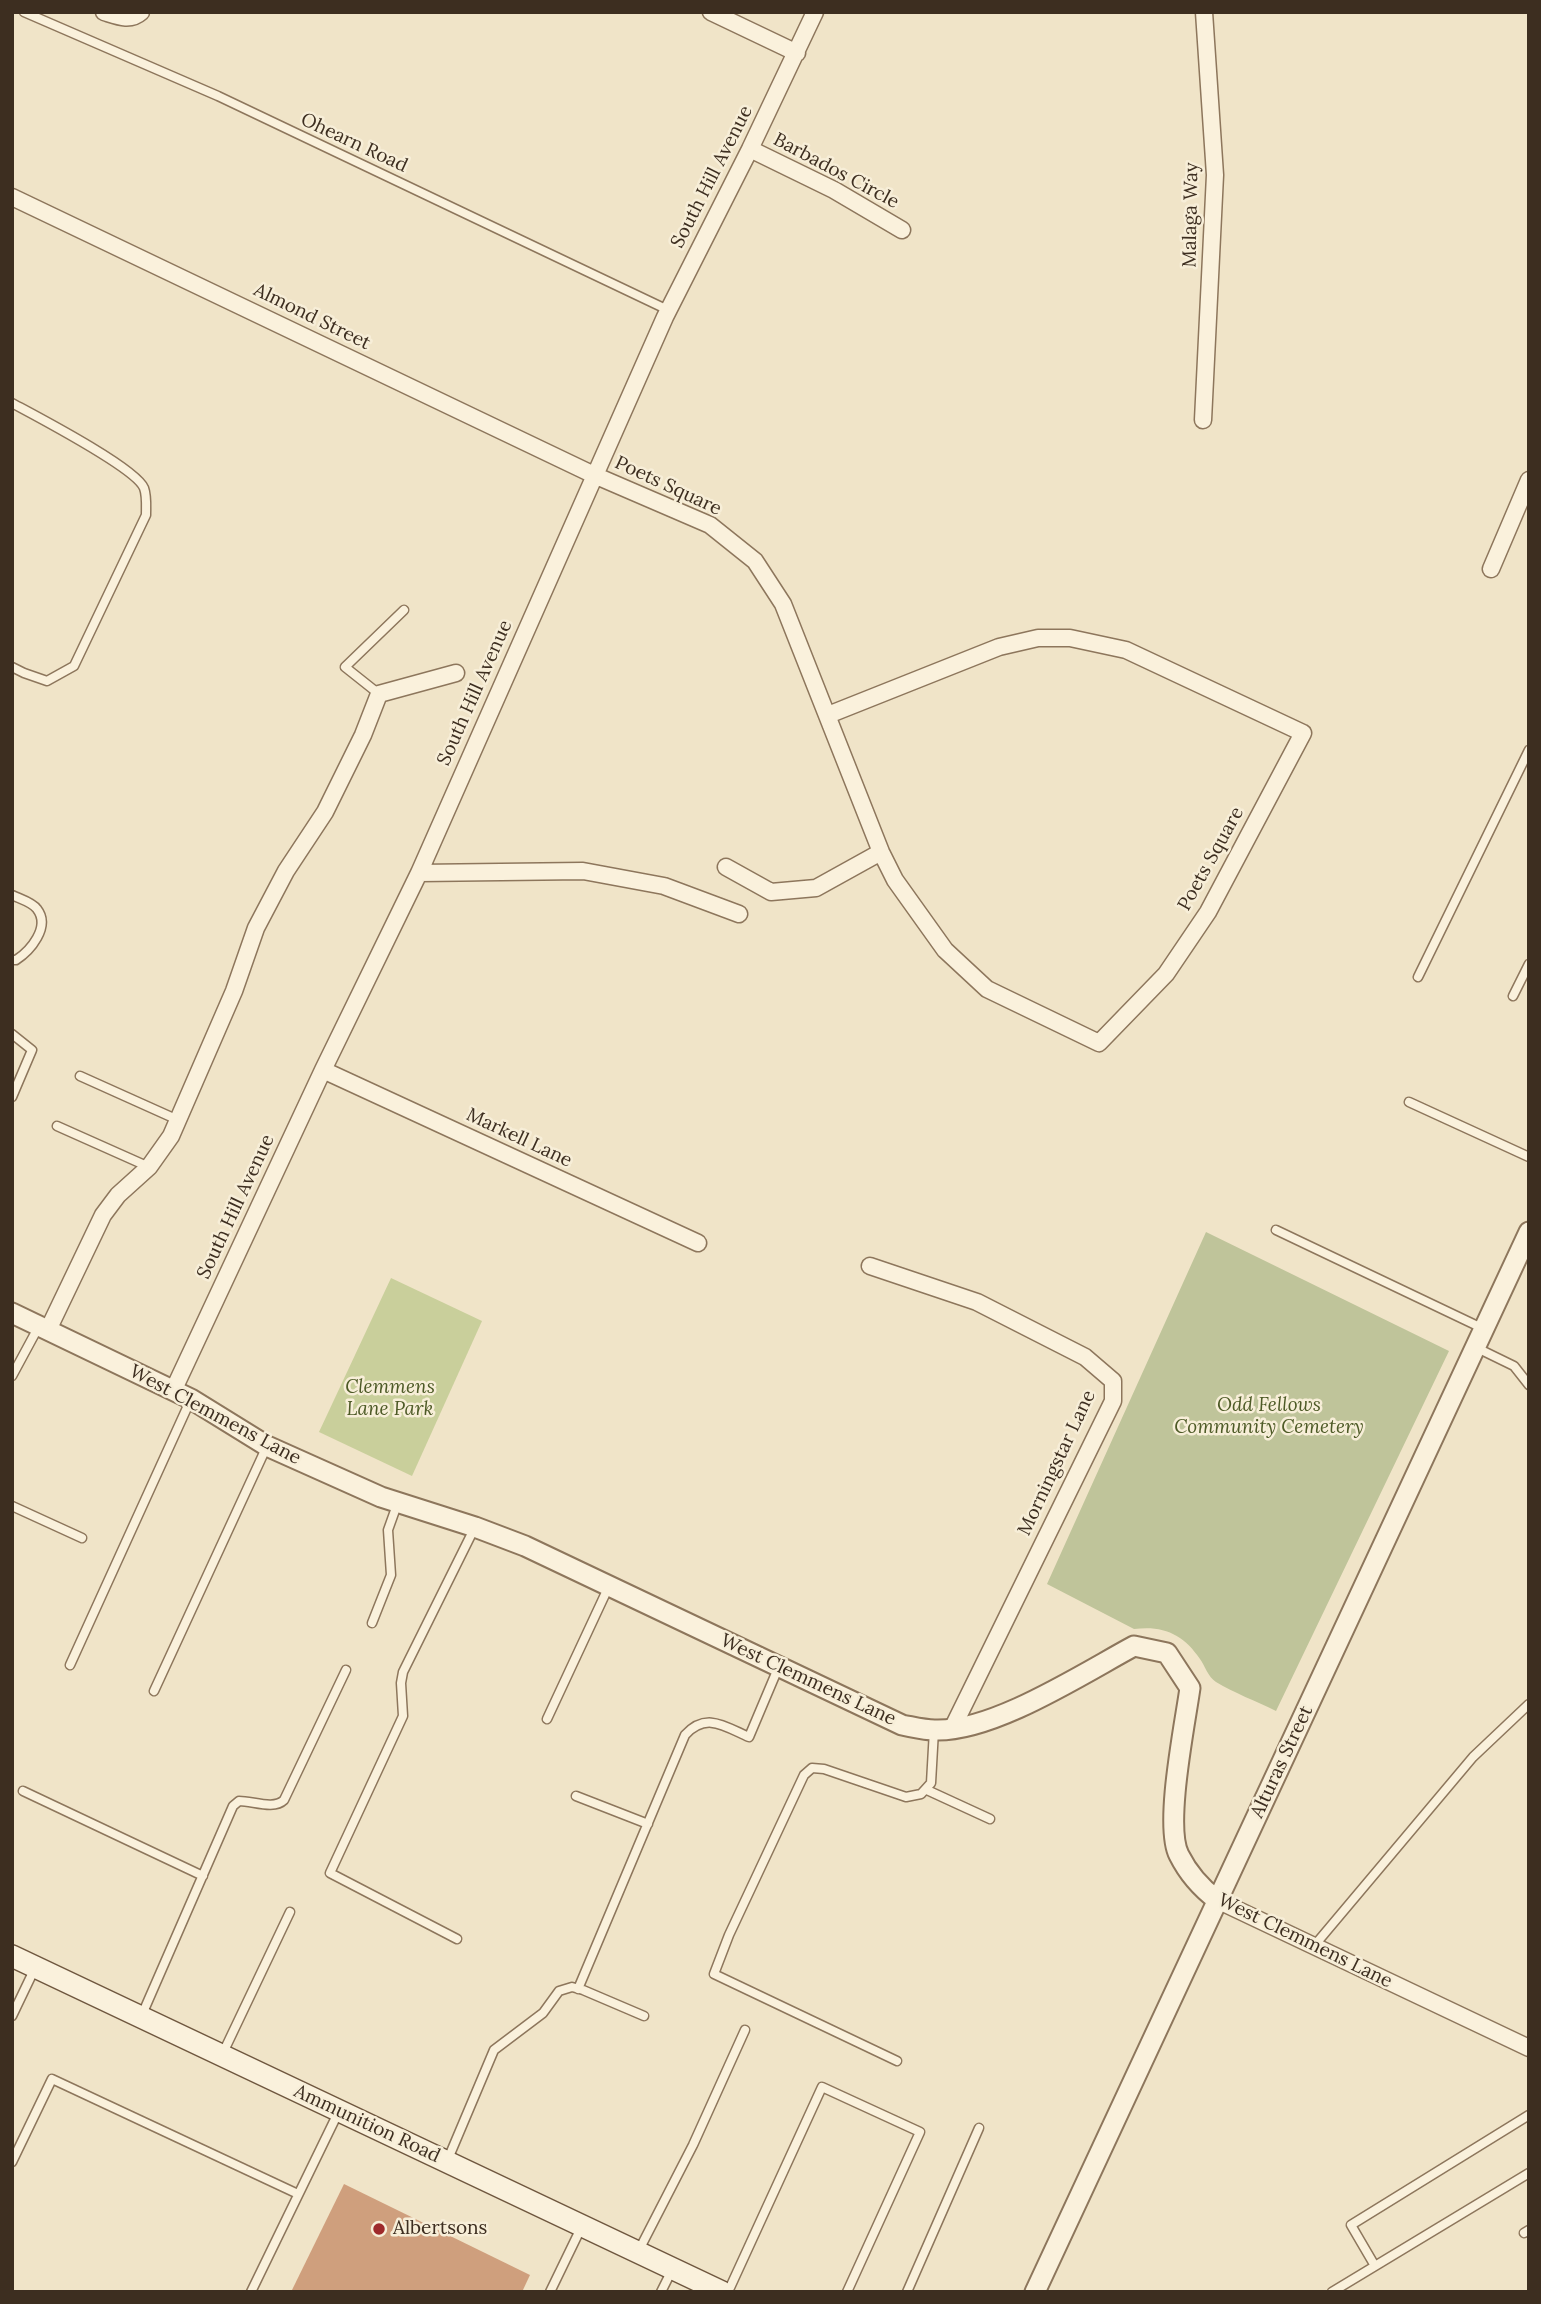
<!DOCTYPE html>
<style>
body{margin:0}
#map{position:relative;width:1541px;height:2304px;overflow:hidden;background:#f0e4c8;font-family:Lora,serif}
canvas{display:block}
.frame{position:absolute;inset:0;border:14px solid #3d2e20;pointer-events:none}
</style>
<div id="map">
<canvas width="1541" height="2304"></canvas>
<div class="frame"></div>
</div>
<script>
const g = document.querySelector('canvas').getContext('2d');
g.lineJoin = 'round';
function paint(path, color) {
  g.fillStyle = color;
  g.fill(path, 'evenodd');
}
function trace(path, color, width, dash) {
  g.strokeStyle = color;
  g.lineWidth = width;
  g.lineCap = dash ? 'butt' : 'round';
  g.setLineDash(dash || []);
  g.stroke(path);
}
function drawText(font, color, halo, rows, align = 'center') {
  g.font = font + ' Lora,serif';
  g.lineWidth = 5;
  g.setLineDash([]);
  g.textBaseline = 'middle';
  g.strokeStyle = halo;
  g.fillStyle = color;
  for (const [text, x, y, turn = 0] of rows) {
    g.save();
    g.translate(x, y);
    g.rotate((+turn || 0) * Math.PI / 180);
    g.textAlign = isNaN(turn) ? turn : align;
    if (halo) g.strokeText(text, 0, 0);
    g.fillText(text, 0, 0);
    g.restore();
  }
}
const green = new Path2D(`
 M391 1278 482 1321 412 1476 319 1432Z`);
const cemetery = new Path2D(`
 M1206 1232 1449 1351 1276 1711C1256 1701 1234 1693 1216 1682 1208 1677 1205 1666 1200 1659 1184 1635 1164 1625 1134 1629L1047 1584Z`);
const building = new Path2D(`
 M344 2184 530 2275 522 2292H291Z`);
const service = new Path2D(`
 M24 12 218 96 668 310
 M12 403C36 416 136 468 144 488 147 496 146 507 146 515L74 666 47 681 24 673 12 667
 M379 694 345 667 404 610
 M12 895C20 899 32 902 37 909 51 927 30 951 16 960H12
 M1418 977 1529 750
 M1513 996 1529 964
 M12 1034 32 1050 12 1097
 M80 1076 178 1120
 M1409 1102 1529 1157
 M57 1126 149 1167
 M1276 1230 1484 1329
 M1475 1347 1514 1366 1529 1385
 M12 1376 39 1326
 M12 1506 82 1538
 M372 1623 391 1575 388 1530 398 1502
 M70 1665 191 1399
 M154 1691 267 1446
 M547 1719 609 1586
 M927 1790 990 1819
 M23 1791 203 1876
 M576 1796 648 1824
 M457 1939 330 1873 403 1716 401 1683 403 1672 475 1527
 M1314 1946 1473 1757 1529 1704
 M578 1989 685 1735C706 1712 724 1726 749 1737L779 1666
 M12 2016 35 1968
 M141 2017 233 1806 239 1801C253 1801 274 1810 284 1800L346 1670
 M222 2055 290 1912
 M897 2061 714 1974 729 1935 804 1775 812 1768 824 1769 906 1797 921 1794 931 1783 934 1730
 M448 2159 494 2050 543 2013 559 1991 572 1987 583 1990 644 2016
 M12 2162 52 2079 298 2194
 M1524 2233 1529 2230
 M638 2252 693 2145 745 2030
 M1375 2266 1351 2225 1529 2115
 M251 2292 338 2113
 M550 2292 581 2228
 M661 2292 672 2270
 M728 2292 822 2087 920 2132 847 2292
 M907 2292 979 2128
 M1332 2292 1529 2173`);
const minor = new Path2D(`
 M104 12C117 16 130 22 141 12
 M711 12 797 53
 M750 149 834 190 902 230
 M12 197 594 475 710 525 755 561 783 604 881 852 895 880 945 950 987 989 1099 1043 1166 974 1208 912 1303 733 1126 650 1070 638H1038L999 647 828 715
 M1203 420 1215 175 1204 12
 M1491 569 1529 480
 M726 867 771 892 816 888 881 852
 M419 873 583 871 664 886 739 914
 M323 1070 698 1243
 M870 1266 977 1302 1085 1357 1113 1381V1401L952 1729
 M48 1330 103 1215 118 1195 149 1167 171 1136 234 991 256 928 286 871 325 812 363 735 379 694 456 673
 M173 1391 323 1070 419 873 665 317 750 149 815 12
 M1217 1900 1529 2048`);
const tertiary = new Path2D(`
 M12 1313 191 1399 267 1446 381 1497 475 1527 525 1546 902 1725C913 1727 924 1730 935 1730 993 1732 1082 1674 1134 1646L1167 1653 1190 1688C1185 1724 1164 1826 1179 1855 1188 1873 1201 1888 1217 1900
 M1035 2292 1529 1232`);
const secondary = new Path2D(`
 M12 1956 722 2292`);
const markers = [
 [379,2229,7,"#9e2a2b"]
];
const streetNames = [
 ["Ohearn Road",354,143,25],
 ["Barbados Circle",836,171,28],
 ["South Hill Avenue",712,177,-63],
 ["Malaga Way",1191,215,-89],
 ["Almond Street",312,317,26],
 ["Poets Square",668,486,25],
 ["South Hill Avenue",475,693,-66],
 ["Poets Square",1211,859,-61],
 ["Markell Lane",519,1138,25],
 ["South Hill Avenue",236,1207,-65],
 ["West Clemmens Lane",215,1415,28],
 ["Morningstar Lane",1057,1463,-65],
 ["West Clemmens Lane",808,1680,25],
 ["Alturas Street",1282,1762,-65],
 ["West Clemmens Lane",1305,1941,26],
 ["Ammunition Road",367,2124,25]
];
const parkNames = [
 ["Clemmens",390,1388],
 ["Lane Park",390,1410],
 ["Odd Fellows",1269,1406],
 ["Community Cemetery",1269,1428]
];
const poiNames = [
 ["Albertsons",393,2229]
];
paint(green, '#c9cf9b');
paint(cemetery, '#bfc49a');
paint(building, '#cf9f7d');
trace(service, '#8d765c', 11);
trace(minor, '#8d765c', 19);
trace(tertiary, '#8d765c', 23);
trace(secondary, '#6f573f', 24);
trace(service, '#faf1dc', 8);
trace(minor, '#faf1dc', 16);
trace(tertiary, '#faf1dc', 19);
trace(secondary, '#faf1dc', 21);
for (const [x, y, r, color] of markers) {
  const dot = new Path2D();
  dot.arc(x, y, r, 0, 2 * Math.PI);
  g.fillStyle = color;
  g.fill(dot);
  trace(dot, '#f7eed8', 2.5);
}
drawText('19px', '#3d2e20', '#f7eed8', streetNames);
drawText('italic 19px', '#4d5a26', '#f7eed8', parkNames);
drawText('19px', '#3d2e20', '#f7eed8', poiNames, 'left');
</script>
